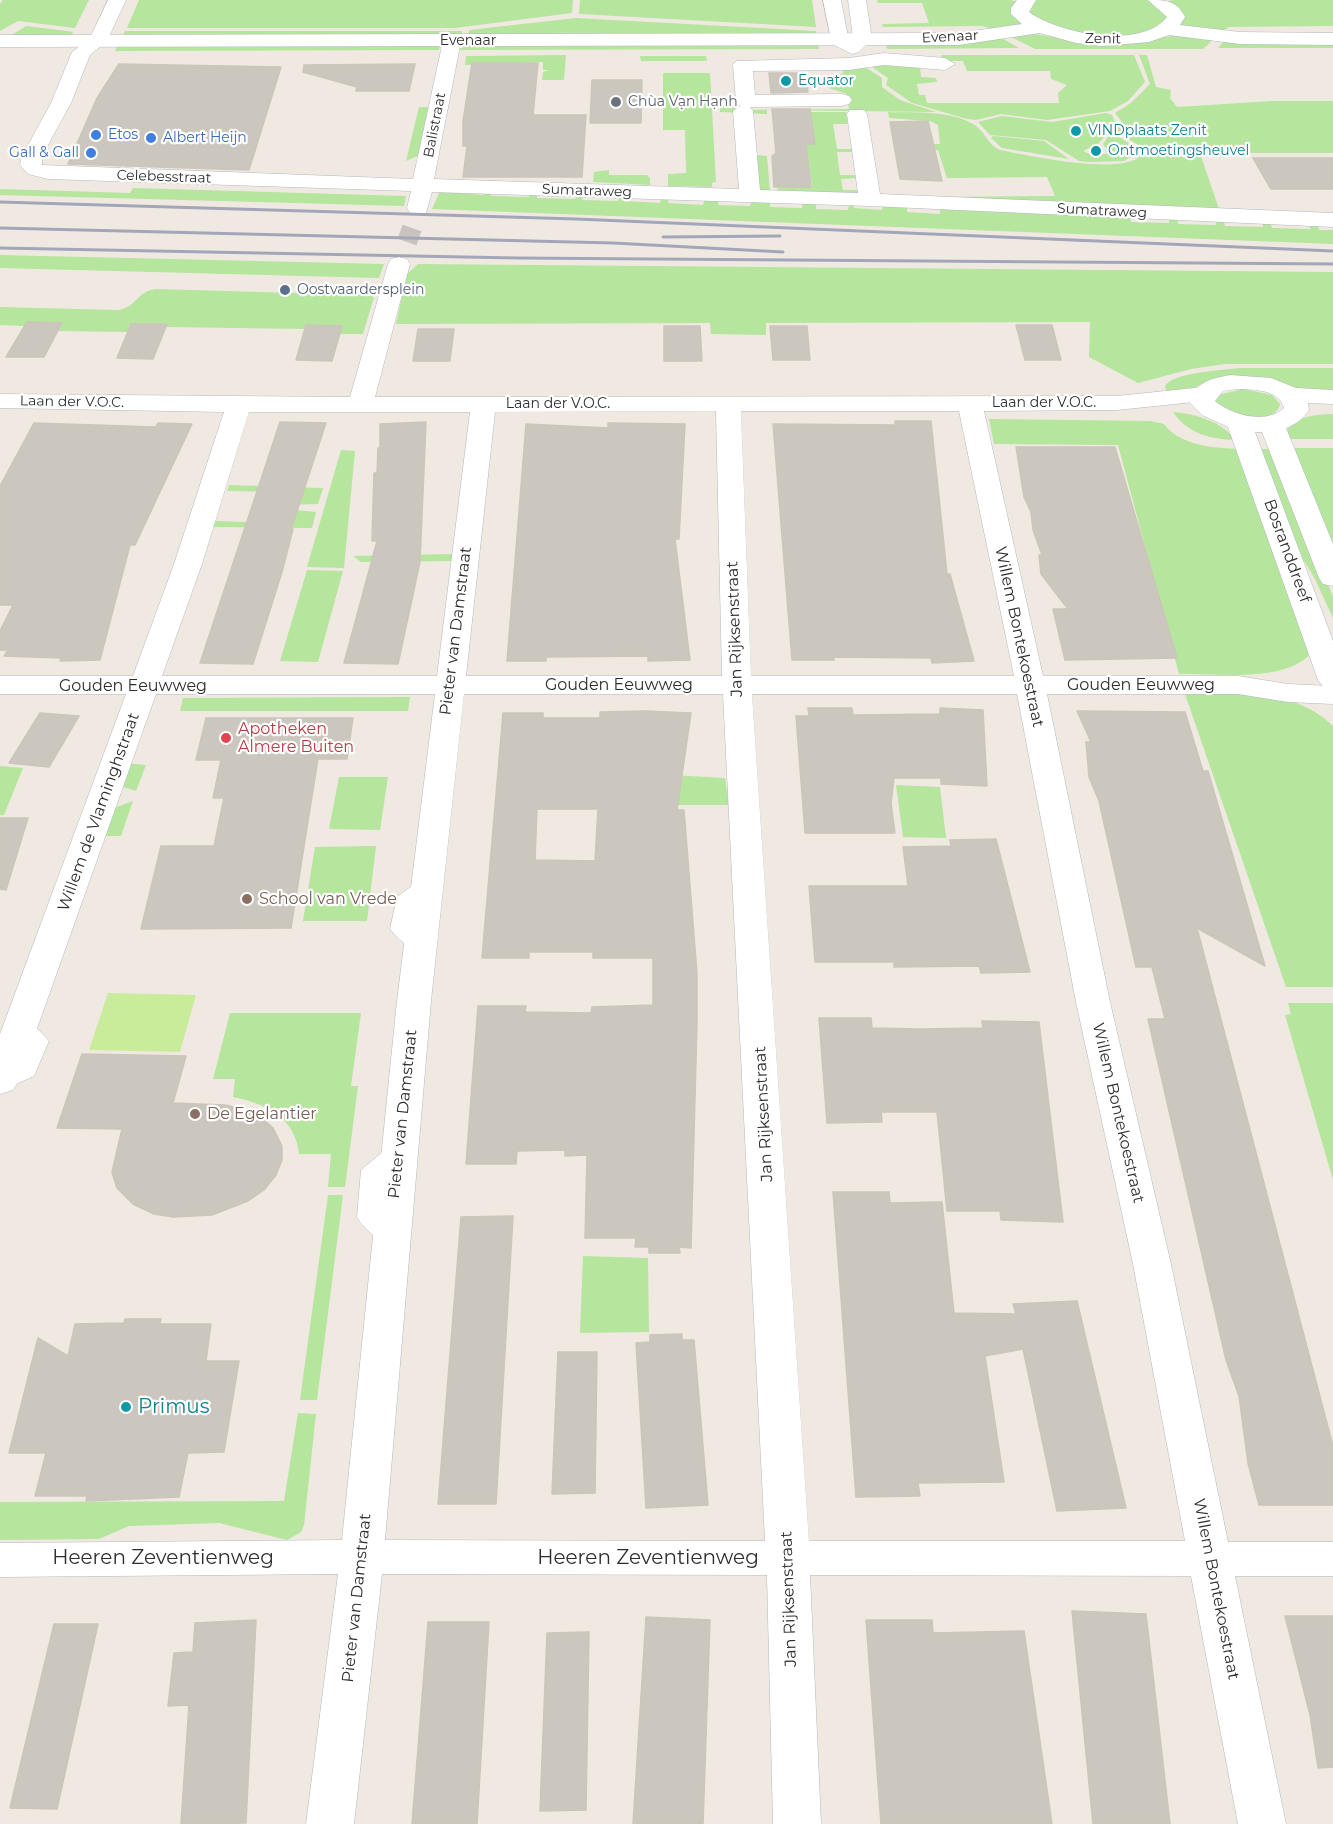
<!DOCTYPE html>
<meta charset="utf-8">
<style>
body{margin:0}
canvas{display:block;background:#efe9e1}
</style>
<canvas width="1333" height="1824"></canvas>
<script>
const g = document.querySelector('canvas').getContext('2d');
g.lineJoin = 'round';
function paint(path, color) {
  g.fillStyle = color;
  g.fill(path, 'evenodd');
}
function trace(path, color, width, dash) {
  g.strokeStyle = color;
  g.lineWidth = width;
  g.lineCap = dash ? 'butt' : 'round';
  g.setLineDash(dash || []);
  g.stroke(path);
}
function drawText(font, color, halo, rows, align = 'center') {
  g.font = font + ' Montserrat,sans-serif';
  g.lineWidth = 4.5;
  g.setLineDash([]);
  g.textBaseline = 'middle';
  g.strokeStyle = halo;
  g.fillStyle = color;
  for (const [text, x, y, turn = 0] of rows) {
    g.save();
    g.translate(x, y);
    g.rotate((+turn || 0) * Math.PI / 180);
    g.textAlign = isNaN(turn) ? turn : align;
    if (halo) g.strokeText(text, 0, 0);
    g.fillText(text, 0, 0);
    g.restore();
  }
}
const green = new Path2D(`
 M3 0H89L75 28 18 21 0 31V4Z
 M139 0H573L572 13 455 28H127Z
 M580 0H812L816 27 579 14Z
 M877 0H1010L1018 2 1025 25 999 31 982 26 883 27 882 24 929 23 922 3H878Z
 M1036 0H1149L1166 11 1168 20 1153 31 1123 37 1072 35 1027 13Z
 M1173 0H1333V26L1229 27 1220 33 1179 26 1171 4 1168 1Z
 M576 18 816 31 817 38H468L469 30Z
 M26 26 67 31 73 32 71 36 7 38Z
 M125 31H462L460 38 120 39Z
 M1028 33 1080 41H1130L1182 35 1216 37 1203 49H1035L1007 35Z
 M998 36 1019 48 887 49 885 41Z
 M1226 39 1333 44V48H1218Z
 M818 42 819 49 457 50 467 45Z
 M119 43 441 45 442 46 438 50 115 51Z
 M566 55 564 80H542L543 72 549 70H543V62L465 65 466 56Z
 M941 55H1134L1145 82 1128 101 1110 111 1047 120 1001 114 976 120 967 119 912 103 886 85 888 78 866 63 920 67 921 77 936 78 937 82 917 84 919 95H925L927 103H1059L1058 93 1067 85 1051 79 1050 71H967L963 61H939L942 59Z
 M1139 55H1147L1156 87 1171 90 1170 98 1177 107 1272 101H1333V153H1200L1219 209 934 197 1055 196 1047 177 947 178 938 150H910L901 144H940L938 125 930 121 889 118 888 112C915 113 951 110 975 125 986 133 987 144 1000 150 1031 156 1113 174 1138 158L1141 147 1116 131 1122 122 1115 113 1131 103 1150 84Z
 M640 56H706L707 61H641Z
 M862 65 882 78V87L900 100 936 112 767 110V114L720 112V103H737V110L849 109 847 94 829 88 824 82 843 73V67Z
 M663 73H710L716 182 712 183V187L668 186V174L686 173 685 130H663Z
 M419 107H431L422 154 406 161Z
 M777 112H846L848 124H833L837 149H852V152H837L840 175H856V178L841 179 843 190H858V195L774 192 780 187H812L808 155H782L805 144H815L811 114H777Z
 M1106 113 1112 115 1116 124 1098 144 1083 151 1094 156 1109 153 1103 144 1109 136 1115 134 1136 148 1137 153 1124 161 1090 162 1079 161 1046 140 990 135 978 122 1002 116 1052 122Z
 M993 136 1044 141 1069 159 1002 148 991 138Z
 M756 155 767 156 770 191H758Z
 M609 170V175H647L650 178V185L593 182 594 172Z
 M133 188 406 196 404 206 0 195V189L130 193Z
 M485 189H492L491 196 529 197 531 191H538L537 198 575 199 578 193H584L582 200 618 201 620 195H626L625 201 660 203 662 196 669 197 668 203 703 205 705 198 719 199 718 205 750 206 752 200 770 201V207L802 208 803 202 816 203V209L848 210 849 204H854V208L882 210 883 205 907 206V212L940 214V207L1130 215 1131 222 1169 223V217H1177L1178 224 1216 225V219H1223L1225 226 1263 227 1262 221H1270L1272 228 1310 229 1309 223H1317L1319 230H1333V244L432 209 440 191 483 195Z
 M0 255 384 264 379 278 0 268Z
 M418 264 1333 272V364H1225L1191 369 1138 383 1089 357 1090 322 766 323V335L711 334 710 323 396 324 407 274Z
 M156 289 367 295 374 297 363 334H340L342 326 306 325 305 329 166 327 167 324 131 332 58 331 62 323 27 322 24 326 0 325V307L118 310C136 308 137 291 156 289Z
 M1240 368H1333V394L1218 378 1188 390 1167 394 1165 386C1174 372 1223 370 1240 368Z
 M1243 389 1272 395 1280 404C1277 420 1249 420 1237 416 1229 414 1222 408 1215 404L1218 395Z
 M1173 412C1196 414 1221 421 1236 440 1210 439 1188 434 1173 412Z
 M1333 414V439H1287L1286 431C1298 415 1315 415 1333 414Z
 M989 419 1150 421 1164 424C1180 446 1215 448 1240 449L1313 650C1291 684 1215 673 1179 674L1118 445 994 444Z
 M1291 448H1333V553Z
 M1257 449H1274L1333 597V618L1315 579 1294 544Z
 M341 450 355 451 344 568 307 567Z
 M229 485 323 488 318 504 287 505 284 492 227 491Z
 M286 509 316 512 312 528 213 527 216 521 275 523Z
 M453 554 452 561 361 562 353 556Z
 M307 570 343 571 318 662 280 661Z
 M1185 694C1236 695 1294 687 1333 726V987H1286Z
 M410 697 408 711H180L183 698Z
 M124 763 146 765 136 791 120 786Z
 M0 766 23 768 4 815H0Z
 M599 771 725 778 729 805H597Z
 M339 777H388L380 830 329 829Z
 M896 785 940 787 946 838 903 837Z
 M133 801 121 836H99L111 809Z
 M376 846 367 921H303L315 847Z
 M1288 1003H1333V1180L1285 1015 1291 1014Z
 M230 1013H361L351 1086H358L345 1187H328L331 1154H299C296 1118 265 1103 233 1097L235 1079H213Z
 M328 1195H343L317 1400H300Z
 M583 1256 648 1258 649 1332 580 1333Z
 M298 1413 316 1414 304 1525 301 1532 287 1540 219 1523 129 1526 99 1539 0 1540V1502L284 1501Z`);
const pitch = new Path2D(`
 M108 993 196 995 180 1052 89 1050Z`);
const building = new Path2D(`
 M472 63H538L533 115H586L582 177H463L467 146H463V121Z
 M119 64 281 67 249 170 68 164 97 98Z
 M415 64 409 91H356L357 87 303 72 304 65Z
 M769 73H806L808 92 771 93Z
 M592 80H642L641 123H590Z
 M772 109H810L815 144H806L811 187H774L772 156 776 153Z
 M928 121 942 181 900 179 890 122Z
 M1253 158H1333V189H1271Z
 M27 322 62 323 44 357H6Z
 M131 324H167L153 359 117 358Z
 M306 325 342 326 332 361 296 360Z
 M1016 325H1052L1061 360H1025Z
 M664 326H700L702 361H664Z
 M770 326H807L810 360H773Z
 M418 329H454L450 361H413Z
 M895 421H931L947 574H950L974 661 932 663 931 658 834 657V660H792L773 424 895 425Z
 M280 422 326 423 291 529H293L282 572 253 664 200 663Z
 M426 422 420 562 398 664 344 663 377 541H372L374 473H377L378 448H380V424Z
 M34 423 156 427 158 423 192 424 135 545H130L100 660 60 661 61 658 4 656 8 650H0V631L13 605H0V486Z
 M608 423 685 424 679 539H675L690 660 648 661V656L546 657V661H507L526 424 608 428Z
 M1016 447H1115L1177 658 1065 660 1053 609H1068L1041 574 1039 555H1042L1033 530 1031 512 1024 497Z
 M808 708H852L853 715 940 714V708L983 710 987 786 941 784V778H894L891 803 895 833H805L796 716H809Z
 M645 711 691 713 677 810H684L697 974V1022L691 1248 679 1247 680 1253H649V1247H635L636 1238H585L587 1155 565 1156V1150L517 1151 516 1164H466L478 1006H526L525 1012 591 1013 592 1007 653 1005V958H593V952H529V958H482L503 713H543V718H600V712ZM537 809H598L595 861 535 860Z
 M1077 711 1185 712 1203 771H1208L1265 966 1197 928 1333 1446V1505H1259L1248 1463 1239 1396 1226 1360 1148 1019H1165L1152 967H1136L1099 801 1089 777 1086 742H1091Z
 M40 713 79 716 49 767 9 763Z
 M206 718H353L347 759H318L291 928 141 929 161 846H214L224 798H213L221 760H196Z
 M0 818H28L6 890 0 889Z
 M996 839 1030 972 981 973 979 966 894 967V962H815L809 886H908L903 847 951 846 950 840Z
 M819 1018H871L872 1028 919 1029 983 1028 982 1021 1039 1022 1063 1222 1001 1220 1000 1211H947L937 1112H881L882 1122 827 1123Z
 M82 1054 186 1056 173 1103 225 1105 242 1109 262 1118 273 1128 282 1146V1160L276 1175 264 1190 248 1201 212 1215 173 1217 154 1214 133 1204 117 1188 112 1172 122 1129 57 1128Z
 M833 1192H889L890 1203 942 1202 954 1313 1016 1314 1013 1304 1077 1301 1126 1508 1057 1511 1023 1349 985 1356 1004 1482 918 1483 920 1496 856 1497Z
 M513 1216 496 1504H438L461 1217Z
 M125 1319H161L160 1324H211L206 1361H239L224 1452 188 1453 179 1497 86 1501 87 1496H35L46 1453H9L38 1338 68 1356 75 1324 124 1323Z
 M682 1334V1340H694L708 1505 646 1508 636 1343 650 1342V1335Z
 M558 1352H597L595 1493 552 1494Z
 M1072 1611 1146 1614 1170 1824H1093Z
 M1285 1616H1333V1767L1318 1768 1310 1715Z
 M646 1617 710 1620 703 1824H633Z
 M256 1620 246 1823 181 1824 189 1705 168 1706 174 1653 193 1652 195 1623Z
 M866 1620H932L933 1633 1024 1631 1052 1824H881Z
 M428 1622H489L477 1824H412Z
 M54 1624H98L57 1809 10 1808Z
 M589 1632 586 1810 540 1811 547 1633Z`);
const minorTunnel = new Path2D(`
 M407 242 412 228`);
const service = new Path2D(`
 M427 878 437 884 413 903 410 927 430 944 427 948C413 952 398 940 390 929L397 897 420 880Z
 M22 1018 29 1020 49 1041 34 1076 0 1091V1076L18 1067 28 1042 12 1025 15 1020Z
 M399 1143 407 1145 410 1150 383 1173 379 1214 402 1236 399 1242C383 1246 365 1231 357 1217L361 1170 391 1145Z`);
const minor = new Path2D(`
 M108 0H126L107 41 90 55 71 103 42 156V165L413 179 443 41 452 35 461 41 434 179 739 189 733 111 740 106 736 101 733 65 736 61 849 58 884 53 945 58 955 64 945 70 884 65 849 70 753 71 755 95 842 94 849 96 852 100 849 104 842 106 750 107 753 111 760 190 858 193 847 114 850 110H864L867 114 880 194 1333 213V227L870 206 432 192 426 213H410L407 208 411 191 48 179 28 174 20 165 22 156 51 103 72 52 90 38Z
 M823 0H841L848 37 851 39 853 37 848 0H866L872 39 859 52 852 54 832 44Z
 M399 257 407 259 410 264 375 397 1117 396 1204 387 1213 389 1216 394 1213 399 1204 401 1117 410 984 411 1043 676H1238L1288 684 1333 686V704L1288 702 1238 694H1047L1110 1002 1171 1264 1228 1542H1333V1576H1235L1286 1824H1238L1191 1576 810 1575 821 1824H773L767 1575 382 1574 354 1824H306L338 1574 0 1577V1543L342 1540 397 1001 435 694H156L18 1082 13 1090 0 1094V1034L126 694H0V676H133L174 564 224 412 0 408V394L350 397 388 264 391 259ZM716 411 722 676H466L495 412ZM741 411H959L1014 676H751ZM249 412H470L437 676H162L202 564ZM464 694H723L765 1541 385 1540 431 1001ZM752 694H1017L1076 1002 1133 1264 1185 1541H809Z`);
const secondary = new Path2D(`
 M1017 0H1036L1029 12C1059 34 1141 50 1167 17L1148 0C1165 0 1177 0 1185 17L1180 25 1240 32 1333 33V45L1240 44 1169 35 1149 42 1102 46 1076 43 1040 33 959 45 0 47V35L959 33 1022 24 1011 14V8Z
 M1230 375 1271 378 1296 388 1333 390V404L1308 403 1309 410C1303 419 1296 424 1286 428L1333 544V586L1323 584 1319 578 1262 432H1255L1333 641V689L1323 686 1318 680 1228 427 1202 415 1190 403C1194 382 1211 379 1230 375ZM1239 389C1255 390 1279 389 1284 408 1266 425 1232 415 1215 401L1223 391Z`);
const rail = new Path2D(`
 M0 202 576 219 1333 251
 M0 228 613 243 783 252
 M663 237 780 236
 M0 248 517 258 1333 264`);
const markers = [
 [786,81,6,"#0f9aa8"],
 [616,102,6,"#6b7280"],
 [1076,131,6,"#0f9aa8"],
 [96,135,6,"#3f7fe0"],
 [151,138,6,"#3f7fe0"],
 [1096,151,6,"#0f9aa8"],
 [91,153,6,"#3f7fe0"],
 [285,290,6,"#5c6f8a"],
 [226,738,6,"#e0444e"],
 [247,899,6,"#8d6e63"],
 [195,1114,6,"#8d6e63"],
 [126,1407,6,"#0f9aa8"]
];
const farStreetnames = [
 ["Evenaar",950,37,-3],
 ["Zenit",1103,39,1],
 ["Evenaar",468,41],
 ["Balistraat",435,125,-79],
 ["Celebesstraat",164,177,2],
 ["Sumatraweg",587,191,2],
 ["Sumatraweg",1102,211,3],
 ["Laan der V.O.C.",72,402,1],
 ["Laan der V.O.C.",1044,403],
 ["Laan der V.O.C.",558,404]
];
const farCulturenames = [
 ["Equator",798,81],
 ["VINDplaats Zenit",1088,131],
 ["Ontmoetingsheuvel",1108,151]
];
const farWorshipnames = [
 ["Chùa Vạn Hạnh",628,102]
];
const farShopnames = [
 ["Etos",108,135],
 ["Albert Heijn",163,138],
 ["Gall & Gall",79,153,"right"]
];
const farServicenames = [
 ["Oostvaardersplein",297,290]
];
const streetNames = [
 ["Bosranddreef",1287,551,70],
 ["Jan Rijksenstraat",735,629,-92],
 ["Pieter van Damstraat",456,631,-83],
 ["Willem Bontekoestraat",1019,637,78],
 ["Gouden Eeuwweg",619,685],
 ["Gouden Eeuwweg",1141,685],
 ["Gouden Eeuwweg",133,686],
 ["Willem de Vlaminghstraat",99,812,-70],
 ["Willem Bontekoestraat",1118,1113,77],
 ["Pieter van Damstraat",403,1114,-84],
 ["Jan Rijksenstraat",764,1114,-93],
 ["Willem Bontekoestraat",1216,1589,79],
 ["Pieter van Damstraat",357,1598,-84],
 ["Jan Rijksenstraat",789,1599,-92]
];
const healthNames = [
 ["Apotheken",238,729],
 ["Almere Buiten",238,747]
];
const educationNames = [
 ["School van Vrede",259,899],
 ["De Egelantier",207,1114]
];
const nearCulturenames = [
 ["Primus",138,1407]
];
const nearStreetnames = [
 ["Heeren Zeventienweg",163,1558],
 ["Heeren Zeventienweg",648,1558]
];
paint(green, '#b6e59e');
paint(pitch, '#c9ec9a');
paint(building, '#cbc7bf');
trace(building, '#cbc5ba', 1.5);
trace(minorTunnel, '#c8c4bd', 20, [20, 10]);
trace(service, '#b4b7c1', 1);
trace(minor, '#b4b7c1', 1);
trace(secondary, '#b4b7c1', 1);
paint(service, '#fff');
paint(minor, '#fff');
paint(secondary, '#fff');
trace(rail, '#a3a6b8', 3);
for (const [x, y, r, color] of markers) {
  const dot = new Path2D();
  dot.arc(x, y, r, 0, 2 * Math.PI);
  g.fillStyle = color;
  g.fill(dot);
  trace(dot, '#fff', 2);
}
drawText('14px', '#2e2e2e', '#fff', farStreetnames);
drawText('14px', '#0d838f', '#fff', farCulturenames, 'left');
drawText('14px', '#5b616d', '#fff', farWorshipnames, 'left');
drawText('14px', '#366cbe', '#fff', farShopnames, 'left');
drawText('14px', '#4e5e75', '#fff', farServicenames, 'left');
drawText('16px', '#2e2e2e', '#fff', streetNames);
drawText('16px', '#be3a42', '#fff', healthNames, 'left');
drawText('16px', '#785e54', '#fff', educationNames, 'left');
drawText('20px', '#0d838f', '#fff', nearCulturenames, 'left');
drawText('20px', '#2e2e2e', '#fff', nearStreetnames);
</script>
